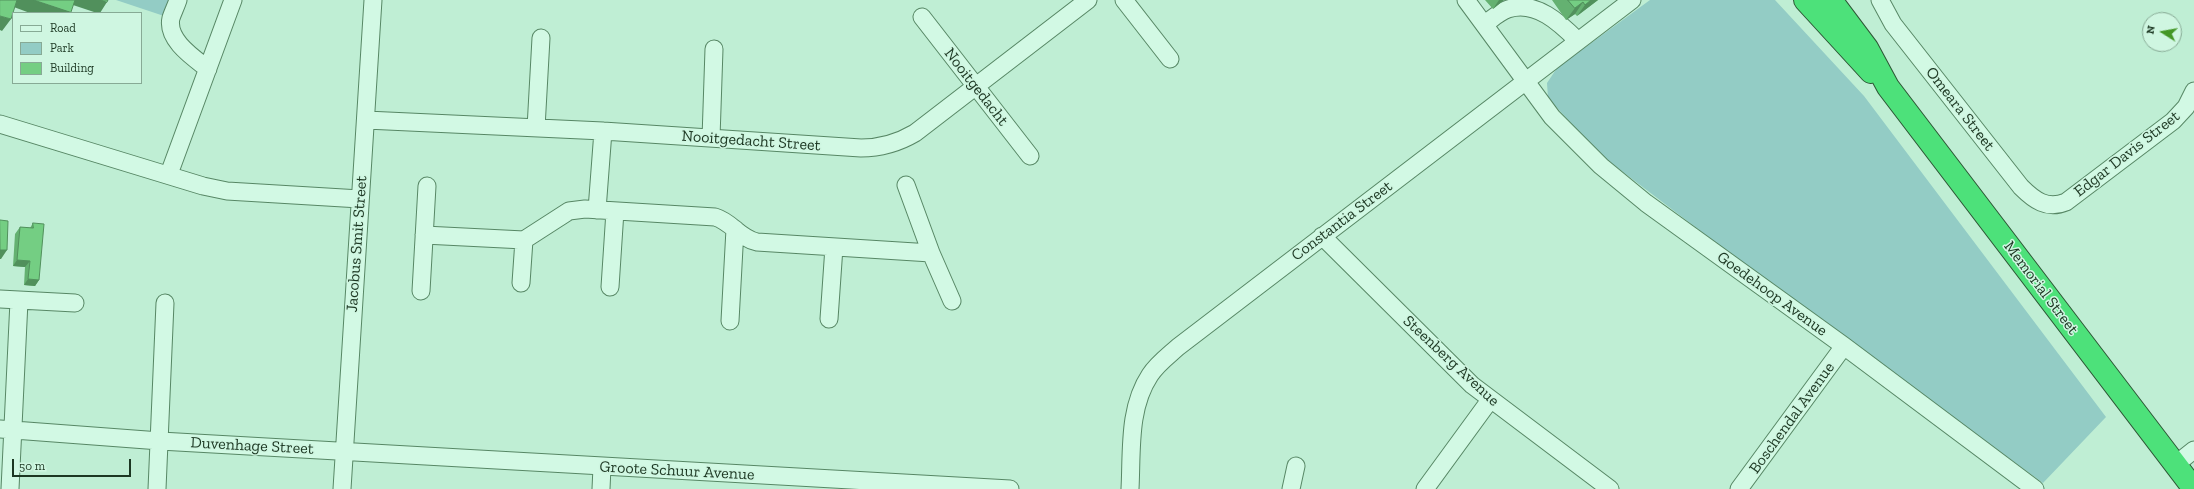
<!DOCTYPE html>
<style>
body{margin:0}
#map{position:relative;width:2194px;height:489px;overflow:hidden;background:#bfeed4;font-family:"Zilla Slab",serif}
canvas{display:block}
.legend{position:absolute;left:12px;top:12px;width:130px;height:72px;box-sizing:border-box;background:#cff6e1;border:1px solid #87aa95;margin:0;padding:5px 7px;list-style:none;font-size:12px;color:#1c3722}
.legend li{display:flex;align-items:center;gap:8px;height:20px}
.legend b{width:20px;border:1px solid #87aa95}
.north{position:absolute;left:2142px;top:12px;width:40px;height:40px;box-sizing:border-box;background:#cff6e1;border:1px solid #87aa95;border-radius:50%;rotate:281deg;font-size:11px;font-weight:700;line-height:16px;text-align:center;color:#1c3722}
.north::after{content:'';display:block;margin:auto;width:14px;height:18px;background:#449726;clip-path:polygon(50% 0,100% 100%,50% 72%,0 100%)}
.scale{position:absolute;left:12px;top:459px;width:119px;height:18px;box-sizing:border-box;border:2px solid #1c3722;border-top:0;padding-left:5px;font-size:12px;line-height:14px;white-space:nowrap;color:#1c3722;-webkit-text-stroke:3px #cff6e1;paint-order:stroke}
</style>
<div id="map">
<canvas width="2194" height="489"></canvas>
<ul class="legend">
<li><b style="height:5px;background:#d2f9e4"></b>Road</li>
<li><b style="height:11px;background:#93ccc5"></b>Park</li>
<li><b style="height:11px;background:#74ce83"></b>Building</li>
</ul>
<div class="north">N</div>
<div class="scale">50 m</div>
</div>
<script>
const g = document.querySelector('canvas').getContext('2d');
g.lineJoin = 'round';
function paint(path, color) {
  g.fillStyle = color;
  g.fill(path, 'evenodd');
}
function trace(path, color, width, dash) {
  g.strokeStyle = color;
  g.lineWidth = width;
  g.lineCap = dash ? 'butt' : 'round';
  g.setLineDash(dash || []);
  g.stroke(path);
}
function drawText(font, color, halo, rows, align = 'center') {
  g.font = font + ' "Zilla Slab",serif';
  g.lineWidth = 3;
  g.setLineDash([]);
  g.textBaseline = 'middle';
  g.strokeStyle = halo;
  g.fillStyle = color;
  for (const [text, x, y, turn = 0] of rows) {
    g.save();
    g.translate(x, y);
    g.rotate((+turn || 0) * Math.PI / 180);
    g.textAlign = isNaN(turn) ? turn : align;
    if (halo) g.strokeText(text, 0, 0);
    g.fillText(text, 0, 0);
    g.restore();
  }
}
const green = new Path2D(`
 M116 0H170L164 16Z
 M1650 0H1775L1864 96 2106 417 2043 483 1795 303 1598 153 1548 98 1547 83 1557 68Z`);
const minor = new Path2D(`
 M178 0C176 6 173 12 171 18 166 40 194 58 208 69
 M1124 0 1170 59
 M1466 0 1552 117 1601 166 1646 203 1844 346 2035 489
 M1880 0 1893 24 2021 187C2034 200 2047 210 2066 202L2173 121 2186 107 2194 91
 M922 17 1030 156
 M1485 24C1492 19 1499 12 1508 9 1536 0 1560 23 1578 41
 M366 120 603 131 861 148C881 148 898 143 915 133L1088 0
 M0 124 203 186 227 191 360 199
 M536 128 541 38
 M711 138 714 49
 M169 174 233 0
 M906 185 931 253 952 301
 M597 210 603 131
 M424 235 524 240 569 211 585 209 715 217C732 222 739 238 757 242L931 253
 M1322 236 1472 385 1610 489
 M521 283 524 240
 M610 287 615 211
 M421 291 427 186
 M0 299 75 303
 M829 319 834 247
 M730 321 735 229
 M0 429 160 441 1010 489
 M2175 465 2194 450
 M10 489 19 301
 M157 489 165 303
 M342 489 373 0
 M601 489 602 467
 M1130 489C1132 451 1128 408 1150 375 1157 364 1168 356 1178 347L1632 0
 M1291 489 1296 466
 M1425 489 1490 400
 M1739 489 1844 346`);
const highway = new Path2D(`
 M1805 0 1871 72
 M1831 0 1867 48 1888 87 2194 489`);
const wall = new Path2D(`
 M1485 0H1504L1493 9Z
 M1552 0H1598L1577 16 1575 14 1566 20Z
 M33 223 39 280 35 286 24 285 25 267 13 266 15 234 20 227 30 228Z`);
const shadedWall = new Path2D(`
 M15 0H34L71 12 70 13H30L11 6Z
 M72 0H101L107 2 100 13H97L70 4Z
 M1499 0H1504L1493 9Z
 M1591 0H1598L1577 16 1585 5Z
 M1583 2 1575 14 1566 20 1575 8Z
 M0 16 11 19 2 31 0 30Z
 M0 250H7L1 259H0Z
 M17 260 30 261 25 267 13 266Z
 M28 279 39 280 35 286 24 285Z`);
const building = new Path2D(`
 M0 0H17L11 19 0 16Z
 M34 0H75L71 12Z
 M101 0H108L107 2Z
 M1568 0H1591L1585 5 1583 2 1575 8Z
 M0 220 8 221 7 250H0V251Z
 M33 223 44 224 39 280 28 279 30 261 17 260 20 227 33 228Z`);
const streetNames = [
 ["Nooitgedacht",976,87,52],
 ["Omeara Street",1960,109,52],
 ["Nooitgedacht Street",751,141,4],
 ["Edgar Davis Street",2127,154,-38],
 ["Constantia Street",1342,221,-37],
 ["Jacobus Smit Street",357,244,-86],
 ["Memorial Street",2041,288,53],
 ["Goedehoop Avenue",1772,294,36],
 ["Steenberg Avenue",1451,361,43],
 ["Boschendal Avenue",1792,418,-54],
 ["Duvenhage Street",252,446,3],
 ["Groote Schuur Avenue",677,471,3]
];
paint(green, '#93ccc5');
trace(minor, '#578765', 19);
trace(highway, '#2c5534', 24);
trace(minor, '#d2f9e4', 17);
trace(highway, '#4de17a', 22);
paint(wall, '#64b171');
paint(shadedWall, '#51905c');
paint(building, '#74ce83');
trace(building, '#51905c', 1);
drawText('16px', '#1c3722', '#cff6e1', streetNames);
</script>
